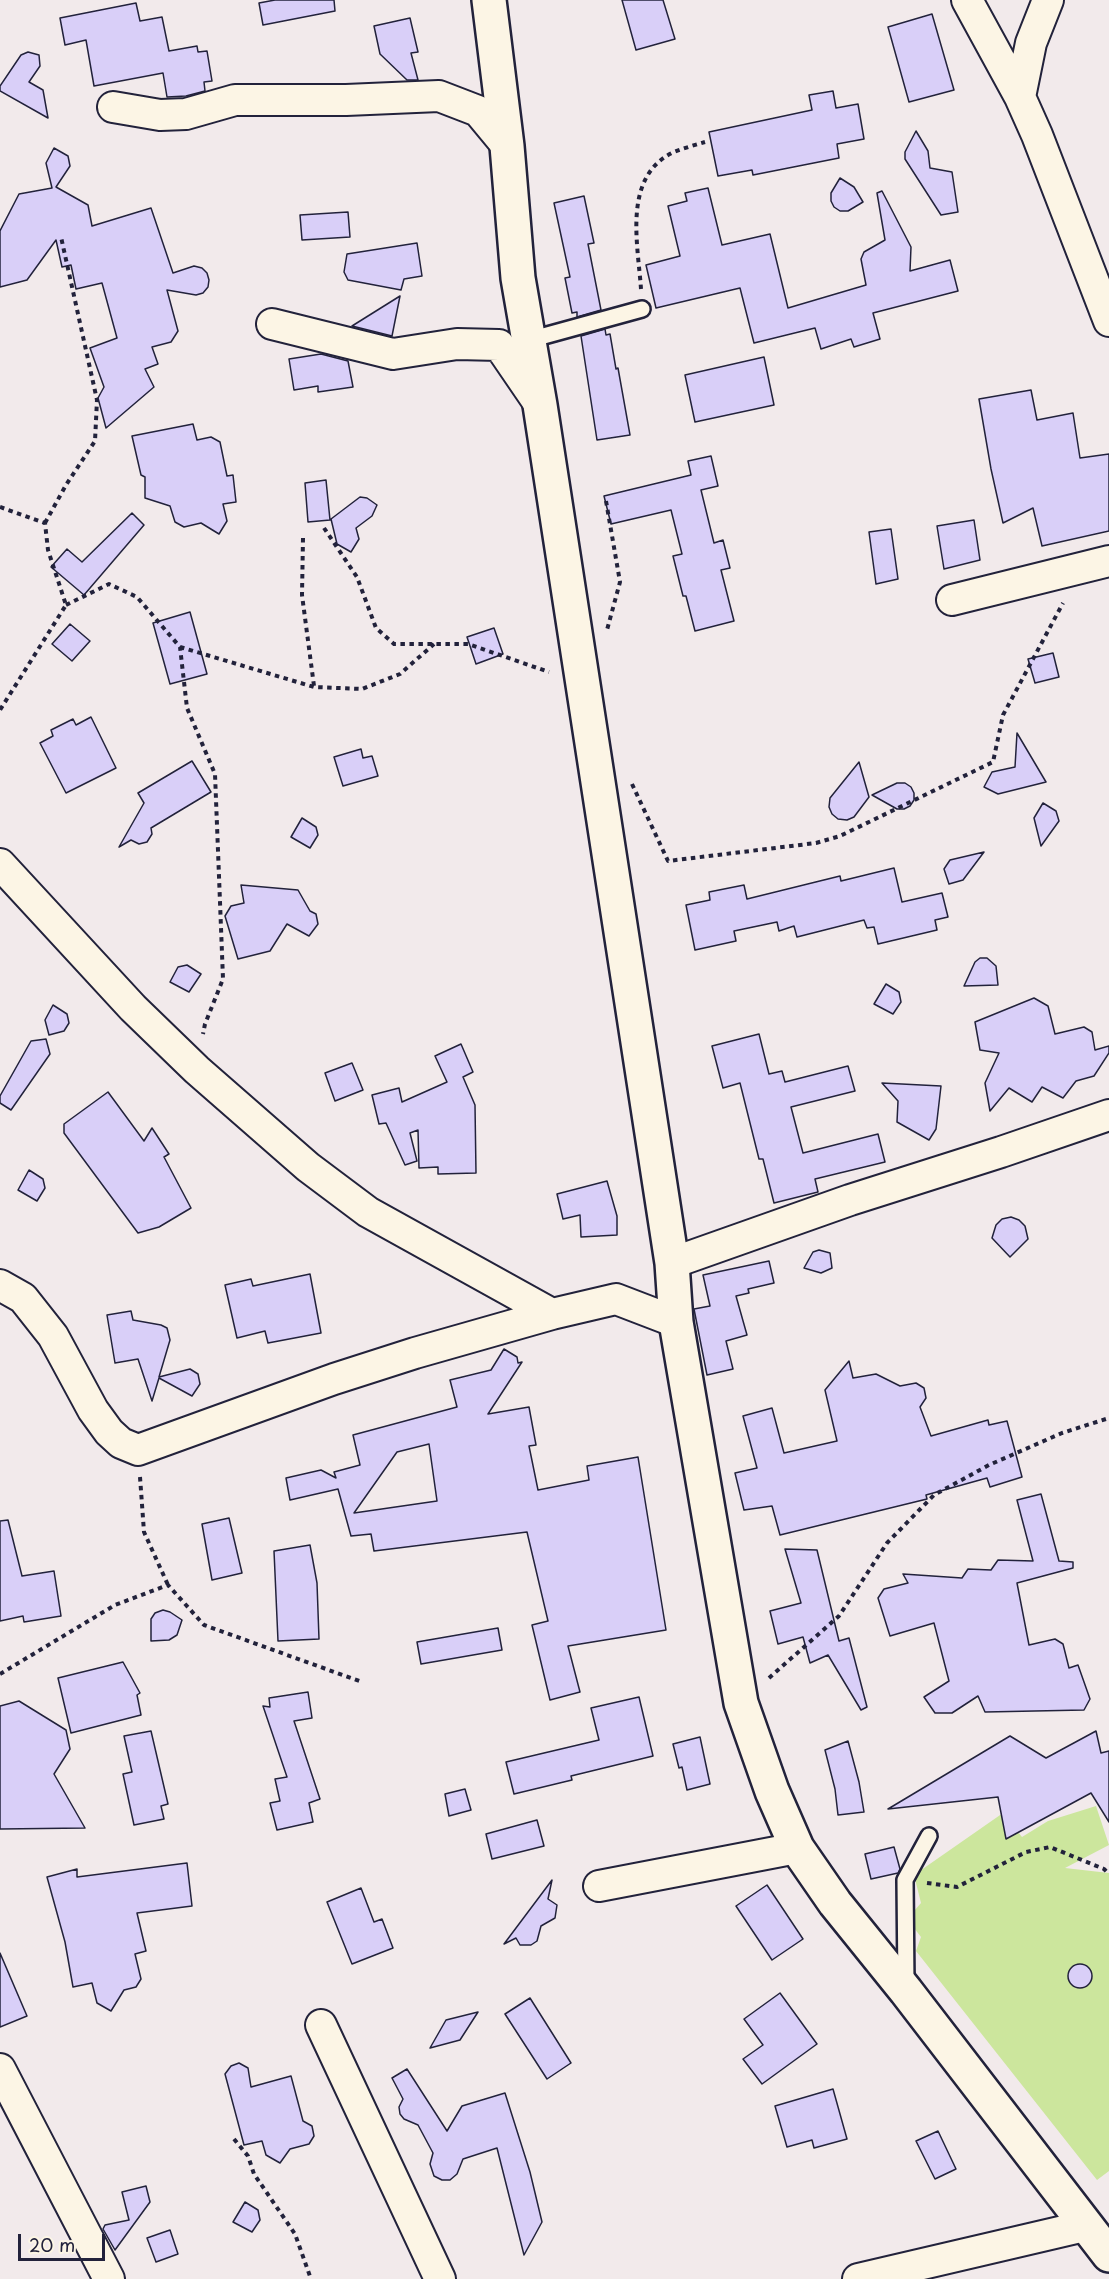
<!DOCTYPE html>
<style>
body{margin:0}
#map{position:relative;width:1109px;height:2279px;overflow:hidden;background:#f2eaeb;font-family:"Playpen Sans",sans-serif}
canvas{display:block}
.scale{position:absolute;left:18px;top:2234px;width:87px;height:27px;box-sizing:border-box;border:3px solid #22223b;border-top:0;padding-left:8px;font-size:18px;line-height:21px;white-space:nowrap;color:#22223b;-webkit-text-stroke:4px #fcf5e5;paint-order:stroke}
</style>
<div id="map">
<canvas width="1109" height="2279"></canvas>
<div class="scale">20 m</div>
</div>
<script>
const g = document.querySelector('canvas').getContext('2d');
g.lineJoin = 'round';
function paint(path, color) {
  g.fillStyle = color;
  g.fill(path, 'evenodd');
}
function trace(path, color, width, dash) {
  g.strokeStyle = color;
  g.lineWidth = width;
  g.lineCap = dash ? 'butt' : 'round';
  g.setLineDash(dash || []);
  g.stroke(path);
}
const green = new Path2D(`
 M1096 1806 1109 1845 1065 1868 1109 1873V2171L1097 2180 916 1951 921 1937 907 1919 921 1903 914 1875 1003 1813 1022 1837 1048 1821Z`);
const building = new Path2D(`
 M275 0H334L335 11 263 25 259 3Z
 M622 0H663L675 39 636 50Z
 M136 3 140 21 162 17 169 51 197 46 198 52 207 51 212 81 204 82 205 91 186 96 167 97 163 73 94 86 86 40 65 45 60 18Z
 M932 14 954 90 909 102 888 27Z
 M410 18 418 52 411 53 418 80H407L380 54 374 26Z
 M28 52 39 55 40 66 29 82 43 90 48 118 0 91V86L21 55Z
 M833 91 836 108 858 104 864 139 837 144 839 158 753 175 752 170 718 176 709 132 812 110 809 95Z
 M916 131 928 151 930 168 952 172 958 212 941 215 905 159V152Z
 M54 148 68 156 70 166 56 187 88 205 92 226 151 208 173 273 194 266 202 268 207 273 209 280 208 287 203 293 196 295 167 290 178 331 171 342 152 347 158 364 145 369 154 387 106 428 98 398 104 387 90 348 117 338 102 283 76 289 71 265 62 267 56 240 27 280 0 287V231L19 194 52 188 46 163Z
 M840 178 854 187 863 202 848 211H840L834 207 831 201V193Z
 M708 188 722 245 770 234 788 308 866 285 861 259 864 252 885 240 877 193 882 191 911 247 910 271 950 260 958 291 873 313 880 339 854 347 851 339 821 349 815 328 754 343 740 288 656 308 646 265 680 256 668 206 687 201 685 193Z
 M584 196 594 243 588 244 601 310 577 317V312L572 313 565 278 570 277 554 203Z
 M348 212 350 237 302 240 300 215Z
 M417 243 422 276 404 279 401 290 348 280 344 272 347 254Z
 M400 296 392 336 352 326Z
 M605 329 606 335 610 334 616 369 618 368 630 435 597 440 581 336Z
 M321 354 348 361 353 387 318 392V386L294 390 289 359Z
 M764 357 774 405 695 422 685 375Z
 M1031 390 1037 420 1073 413 1080 458 1109 454V531L1042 546 1033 508 1003 523 991 469 979 399Z
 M193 424 197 440 211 437 220 442 227 476 233 475 236 502 223 504 227 521 219 534 201 523 184 527 175 522 170 506 145 498V477L141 475 132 436Z
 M711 456 718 486 701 490 714 543 723 540 730 568 721 570 734 621 695 631 686 596H683L673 556 682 554 671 510 611 524 604 496 691 475 688 461Z
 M326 480 330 520 308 522 305 483Z
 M360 497 367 498 377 505 372 516 356 528 359 539 351 552 337 544 331 519Z
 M132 513 144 525 84 595 51 567 67 549 82 562Z
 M974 520 980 560 944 569 937 526Z
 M891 529 898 579 876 584 869 532Z
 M190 612 207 674 170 684 153 623Z
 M70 624 90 641 72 661 52 644Z
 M494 628 503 654 476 664 467 637Z
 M1053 653 1059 677 1035 683 1028 659Z
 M91 717 116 768 66 793 40 743 53 736 51 730 73 719 76 725Z
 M1017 733 1046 782 998 794 984 787 992 772 1015 767Z
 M361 749 363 758 372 756 378 776 343 786 334 757Z
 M192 761 211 792 151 828 152 834 147 842 139 844 131 840 119 847 144 803 138 793Z
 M859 762 869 797 854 817 847 820 838 819 832 814 829 807 830 798Z
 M897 783H905L911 787 914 793V800L910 806 904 809H897L872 795Z
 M1043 803 1056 811 1059 821 1041 846 1034 818Z
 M302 818 316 827 318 835 310 848 291 837Z
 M984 852 963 880 949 884 944 869 950 860Z
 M894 868 902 902 942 893 948 917 935 920 937 930 878 944 874 927 867 928 864 920 797 937 794 926 779 931 777 922 734 931 736 941 695 950 686 905 710 900 709 892 744 885 747 899 840 876 841 881Z
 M241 885 298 890 310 911 316 914 318 924 309 936 287 924 270 951 238 959 225 916 231 906 244 903Z
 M980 958H987L996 966 998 985 964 986 975 962Z
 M187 965 201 974 189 992 170 982 178 967Z
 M886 984 899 992 901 1002 893 1014 874 1004Z
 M1034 998 1048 1006 1055 1034 1084 1027 1092 1032 1095 1050 1109 1046V1053L1094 1076 1076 1081 1063 1098 1042 1087 1032 1102 1009 1088 990 1111 985 1083 999 1053 980 1050 975 1022Z
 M53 1005 67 1014 69 1023 64 1031 49 1035 45 1020Z
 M759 1034 769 1074 782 1071 785 1082 848 1066 855 1091 791 1107 803 1153 878 1134 885 1162 815 1179 818 1192 774 1203 763 1159H759L740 1083 723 1088 712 1046Z
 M46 1039 50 1054 11 1110 0 1103V1096L31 1041Z
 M461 1044 473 1072 463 1077 475 1105 476 1173 438 1174V1167L419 1168 418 1130 410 1133 417 1161 405 1165 386 1123 379 1124 372 1095 399 1088 402 1102 447 1082 435 1056Z
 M352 1063 363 1090 335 1101 325 1073Z
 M882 1083 941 1086 936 1129 929 1140 897 1122 898 1101Z
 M108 1092 144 1141 152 1128 169 1154 164 1157 191 1208 159 1227 138 1233 64 1133V1124Z
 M29 1170 43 1179 45 1188 37 1201 18 1190Z
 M607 1181 617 1216V1235L581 1237 580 1215 563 1219 557 1194Z
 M1011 1217 1019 1220 1025 1226 1028 1239 1010 1257 992 1238 996 1225 1002 1219Z
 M819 1250 830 1253 832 1268 821 1273 804 1268 813 1252Z
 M769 1261 774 1283 748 1289 749 1293 736 1296 747 1335 726 1341 733 1369 707 1375 694 1309 710 1306 703 1275Z
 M310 1274 321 1333 268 1343 265 1331 237 1338 225 1285 251 1279 253 1286Z
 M131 1311 133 1320 161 1325 167 1328 170 1340 159 1377 190 1369 198 1374 200 1384 192 1396 159 1378 152 1401 138 1359 115 1363 107 1315Z
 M504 1349 517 1357 518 1363 522 1362 488 1414 529 1407 536 1445 529 1446 538 1490 589 1480 587 1466 638 1457 666 1630 568 1646 580 1692 550 1700 532 1625 548 1621 527 1532 374 1551 371 1534 351 1536 338 1489 290 1500 286 1478 321 1470 336 1478 334 1472 360 1465 353 1435 457 1407 450 1380 491 1370ZM429 1444 437 1501 354 1513 397 1452Z
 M849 1361 853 1378 876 1374 900 1386 916 1383 924 1388 926 1398 920 1407 931 1436 988 1420 989 1425 1007 1421 1022 1477 990 1487 987 1478 926 1495 927 1499 780 1535 772 1506 744 1510 735 1473 757 1468 743 1416 772 1408 784 1453 837 1441 825 1390Z
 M1041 1494 1059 1561 1073 1562V1568L1017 1583 1029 1645 1055 1639 1063 1644 1069 1668 1078 1665 1090 1699 1084 1710 985 1712 978 1696 952 1713H935L924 1697 949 1681 934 1623 890 1636 878 1598 884 1589 908 1583 903 1574 962 1578 968 1569 991 1570 998 1560 1033 1561 1017 1500Z
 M229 1518 242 1573 212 1580 202 1524Z
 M8 1520 22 1576 54 1571 61 1616 24 1622 23 1616 0 1621V1521Z
 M310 1545 317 1583 319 1639 278 1641 274 1551Z
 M785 1549 817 1550 839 1641 849 1638 867 1707 861 1710 828 1655 810 1663 803 1637 778 1644 770 1611 801 1603Z
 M163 1610 170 1612 182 1620 177 1635 169 1640 151 1641V1619L155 1613Z
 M498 1628 502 1650 421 1664 417 1642Z
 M123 1662 140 1693 137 1695 141 1715 71 1733 58 1678Z
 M308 1692 312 1718 294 1721 320 1799 309 1803 313 1822 277 1830 270 1803 280 1801 275 1779 287 1777 263 1706 270 1707 269 1698Z
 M639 1697 653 1756 571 1776 572 1780 514 1794 506 1762 599 1740 591 1708Z
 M19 1701 66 1730 70 1749 54 1774 85 1828 0 1829V1706Z
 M151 1731 168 1804 161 1806 164 1819 134 1825 123 1774 132 1772 124 1736Z
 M1096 1731 1101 1753 1109 1751V1822L1091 1793 1006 1839 998 1797 888 1809 1010 1736 1046 1758Z
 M700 1737 710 1784 687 1790 682 1767 679 1768 673 1744Z
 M848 1741 859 1782 864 1812 838 1815 835 1789 825 1750Z
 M465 1789 471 1810 449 1816 445 1794Z
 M537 1820 544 1846 492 1859 486 1834Z
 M894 1847 900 1869 898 1873 871 1879 865 1854Z
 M187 1863 192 1906 137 1913 146 1951 135 1954 141 1979 136 1987 124 1990 111 2011 97 2003 92 1983 73 1987 65 1942 47 1877 77 1869V1877Z
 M552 1880 548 1899 557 1905 555 1918 541 1926 537 1941 531 1945H520L516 1938 504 1944Z
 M767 1885 803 1939 772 1960 736 1906Z
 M361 1888 374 1922 382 1919 393 1948 352 1964 327 1902Z
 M0 1953 27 2016 0 2027Z
 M1068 1976a12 12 0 1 1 24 0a12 12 0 1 1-24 0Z
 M780 1993 817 2044 762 2084 743 2059 763 2045 744 2019Z
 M530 1998 571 2063 547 2079 505 2014Z
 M478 2012 460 2040 430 2048 446 2020Z
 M239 2063 248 2068 251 2087 291 2076 303 2121 312 2126 314 2136 309 2144 290 2149 280 2163 266 2155 262 2141 244 2145 225 2074 231 2066Z
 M407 2069 447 2131 462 2106 505 2093 530 2172 542 2222 524 2255 497 2148 463 2159 457 2174 450 2180H442L434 2176 430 2164 433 2153 418 2125 404 2119 400 2114 399 2107 403 2099 392 2078Z
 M833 2089 847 2139 814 2148 812 2140 787 2147 775 2106Z
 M938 2131 956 2169 935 2179 916 2141Z
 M146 2186 150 2202 115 2250 103 2229 105 2225 129 2220 122 2192Z
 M245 2202 258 2210 260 2220 252 2232 233 2222Z
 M170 2230 178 2254 156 2262 147 2238Z`);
const path = new Path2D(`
 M641 289C638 244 622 176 674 152 684 148 695 145 705 142
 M606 501 620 582 607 630
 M0 507 45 523 48 550 66 605 0 710
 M45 523 66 485 95 441 97 400 61 237
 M324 528 357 577 376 628 394 644H468L549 672
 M303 538 302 595 314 686
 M66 605 109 584 137 597 180 647 187 708 215 774 223 979 205 1024 203 1034
 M180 647 314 687 362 689 400 674 434 644
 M632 784 668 861 816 843 840 836 993 762 1003 715 1063 603
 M140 1477 144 1532 168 1585
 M0 1674 115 1605 168 1585 204 1625 362 1682
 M769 1678 839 1616 887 1543 934 1495 989 1465 1062 1433 1109 1418
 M927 1883 957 1887 1026 1852 1050 1847 1104 1869 1109 1874
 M234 2139 248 2156 254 2174 295 2234 311 2279`);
const service = new Path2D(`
 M529 340 642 309
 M906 1985 905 1880 929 1836`);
const minor = new Path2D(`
 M967 0 1020 97 1037 135 1109 321
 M1020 97 1031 43 1048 0
 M113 107 160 115 186 114 235 100H346L439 96 478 111 507 146
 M272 324 393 354 457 344 499 345 540 405
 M952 600 1109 561
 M0 864 133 1008 197 1070 308 1167 368 1212 552 1314
 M672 1263 850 1200 1001 1152 1109 1115
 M0 1285 23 1298 53 1336 93 1410 109 1432 121 1443 138 1450 334 1379 415 1353 552 1314 616 1299 676 1322
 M599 1886 797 1848
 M321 2025 440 2279
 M0 2069 109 2279
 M858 2279 1085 2226`);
const tertiary = new Path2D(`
 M489 0 507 146 518 278 540 405 672 1263 676 1322 741 1703 772 1791 797 1848 835 1903 906 1991 1109 2255`);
paint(green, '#cce69d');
paint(building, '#d9cff8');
trace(building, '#22223b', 1.5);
trace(service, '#22223b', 20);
trace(minor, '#22223b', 34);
trace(tertiary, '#22223b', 38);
trace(path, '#22223b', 4, [4.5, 4.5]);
trace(service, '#fcf5e5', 15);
trace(minor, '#fcf5e5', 30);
trace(tertiary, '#fcf5e5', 33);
</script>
